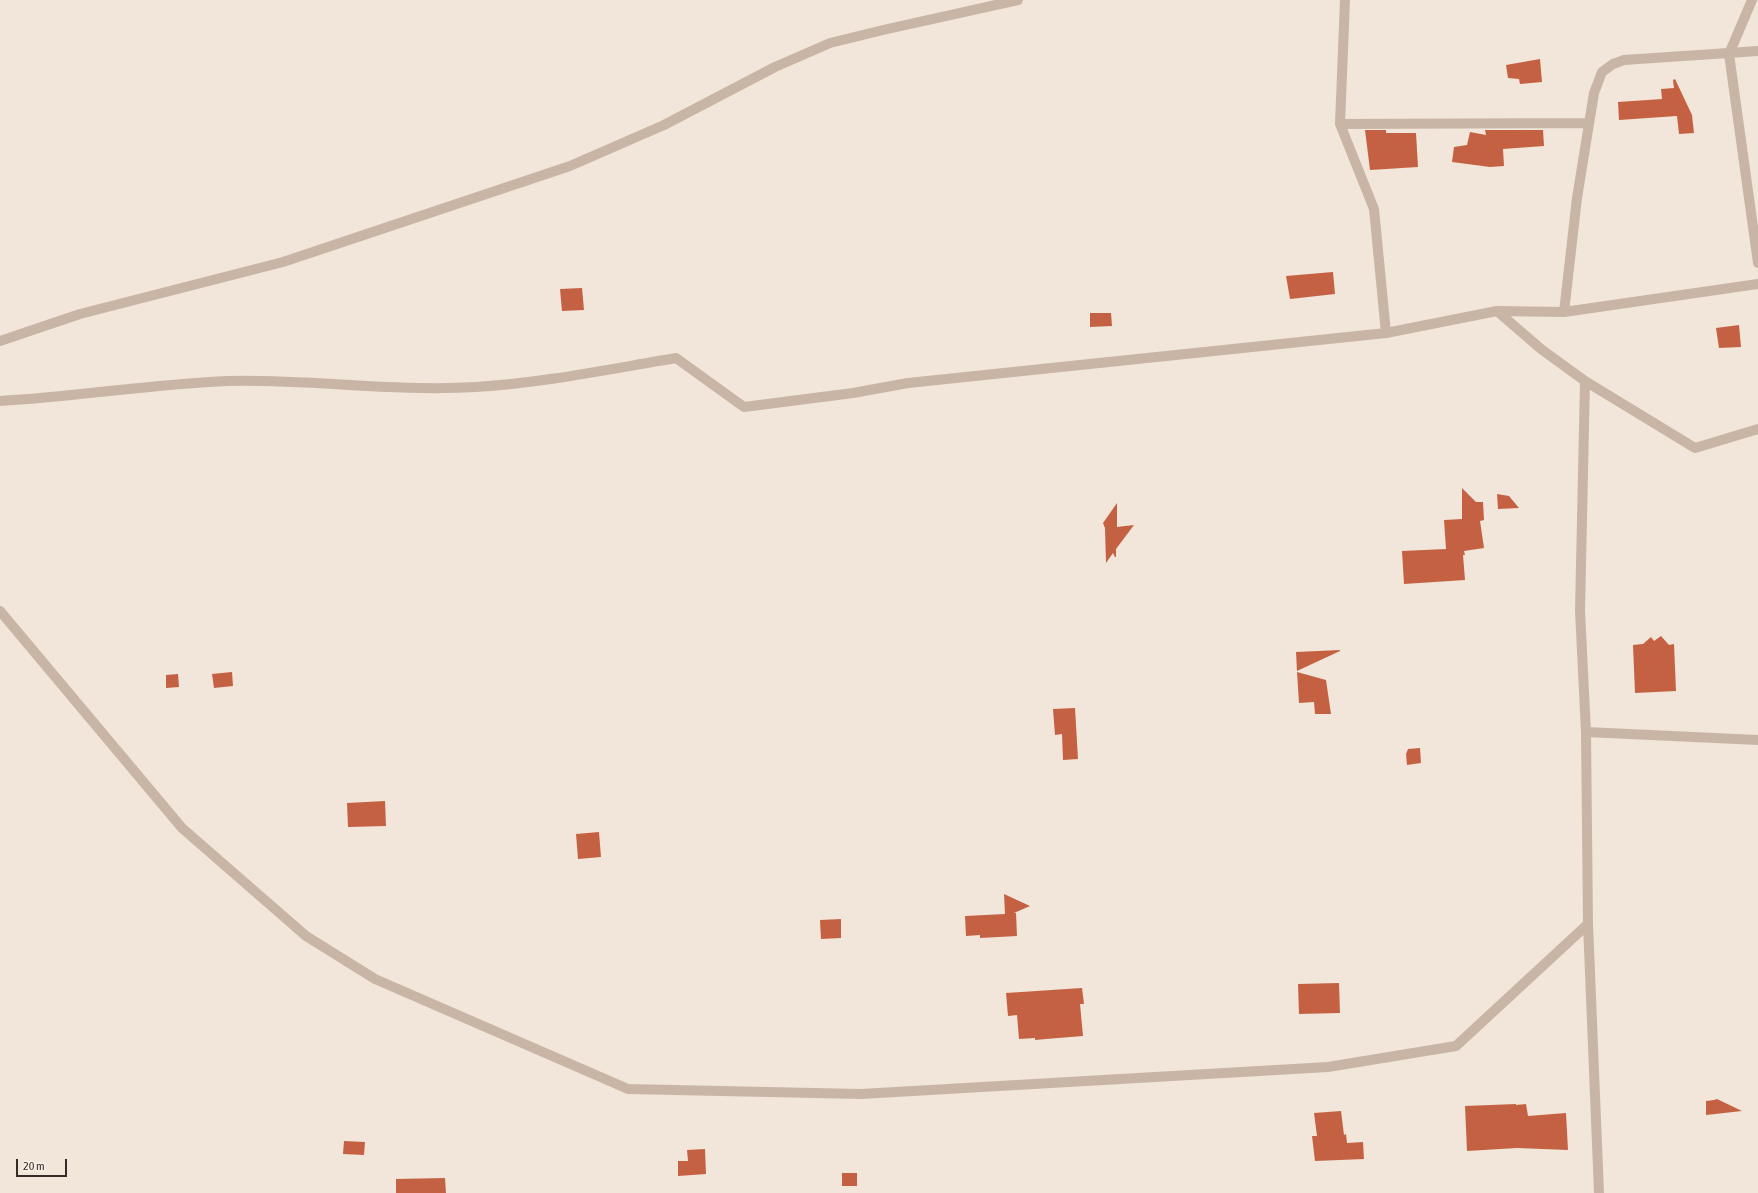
<!DOCTYPE html>
<style>
body{margin:0}
#map{position:relative;width:1758px;height:1193px;overflow:hidden;background:#f1e6d9;font-family:"Asap Condensed",sans-serif}
canvas{display:block}
.scale{position:absolute;left:16px;top:1159px;width:51px;height:18px;box-sizing:border-box;border:2px solid #352b27;border-top:0;padding-left:5px;font-size:12px;line-height:14px;white-space:nowrap;color:#352b27;-webkit-text-stroke:3px #f9f0e5;paint-order:stroke}
</style>
<div id="map">
<canvas width="1758" height="1193"></canvas>
<div class="scale">20 m</div>
</div>
<script>
const g = document.querySelector('canvas').getContext('2d');
g.lineJoin = 'round';
function paint(path, color) {
  g.fillStyle = color;
  g.fill(path, 'evenodd');
}
function trace(path, color, width, dash) {
  g.strokeStyle = color;
  g.lineWidth = width;
  g.lineCap = dash ? 'butt' : 'round';
  g.setLineDash(dash || []);
  g.stroke(path);
}
const building = new Path2D(`
 M1540 59 1542 82 1520 84 1519 79 1508 78 1506 65Z
 M1675 79 1692 115 1694 133 1679 134 1677 116 1619 120 1618 102 1662 99 1661 89 1674 88 1673 80Z
 M1365 130H1386V133H1416L1418 167 1370 170Z
 M1485 130H1543L1544 146 1503 149 1504 166 1490 167 1452 162 1454 147 1467 145 1470 132 1486 135Z
 M1333 272 1335 294 1290 299 1286 276Z
 M582 288 584 310 562 311 560 289Z
 M1090 313H1111L1112 326 1090 327Z
 M1739 325 1741 347 1719 348 1716 328Z
 M1462 488 1476 502H1483L1484 520 1480 521 1484 548 1464 551 1465 555H1463L1465 580 1404 584 1402 551 1446 549 1444 520 1462 519Z
 M1497 494 1509 496 1519 508 1498 509Z
 M1117 503V527L1134 525 1116 549V557H1115L1113 553 1106 563 1105 528 1103 523Z
 M1661 636 1669 645 1674 644 1676 691 1635 693 1633 645 1643 644 1651 637 1654 641Z
 M1340 650V651L1297 671 1296 652Z
 M232 672 233 686 214 688 212 674Z
 M1297 672 1326 680 1331 714H1315L1314 702 1299 703Z
 M178 674 179 687 166 688V675Z
 M1075 708 1078 759 1063 760 1062 734 1055 735 1053 709Z
 M1420 748 1421 763 1407 765 1406 754 1408 749Z
 M385 801 386 826 348 827 347 803Z
 M599 832 601 857 578 859 576 834Z
 M1004 894 1030 906 1014 913H1016L1017 936 980 938V935L966 936 965 916 1005 914Z
 M841 919V938L821 939 820 920Z
 M1339 983 1340 1013 1299 1014 1298 984Z
 M1082 988 1084 1004H1080L1083 1036 1046 1039 1035 1040V1038L1019 1039 1017 1015 1008 1016 1006 993Z
 M1717 1099 1742 1111 1706 1115V1101L1714 1100Z
 M1516 1104V1105L1526 1104 1528 1116 1566 1113 1568 1150 1517 1148 1467 1151 1465 1106Z
 M1341 1111 1344 1135 1346 1134 1347 1143 1363 1142 1364 1159 1315 1161 1312 1136H1317L1314 1113Z
 M344 1141 365 1142 364 1155 343 1154Z
 M705 1149 706 1174 678 1176V1161H688L687 1150Z
 M842 1173H857V1186H842Z
 M445 1178 446 1193H396V1179Z`);
const minor = new Path2D(`
 M1345 0 1340 124 1374 209 1386 333
 M1752 0 1729 54 1758 263
 M1340 124 1589 123
 M1497 311 1541 349 1585 381 1695 448 1758 429
 M1564 312 1577 198 1594 93 1602 72 1613 64 1624 60 1758 51
 M0 341 80 314 283 262 570 166 664 125 775 67 830 43 883 30 1018 0
 M1585 381 1580 611 1586 732 1758 740
 M0 401C76 397 151 384 228 381 311 379 393 392 476 387 543 383 610 369 676 358L744 407 853 393 908 383 1386 333 1497 311 1564 312 1758 284
 M0 611 182 828 306 936 375 979 628 1089 861 1094 1328 1067 1456 1046 1588 924
 M1586 732 1588 924 1599 1193`);
paint(building, '#c56143');
trace(minor, '#c9b5a5', 10);
</script>
